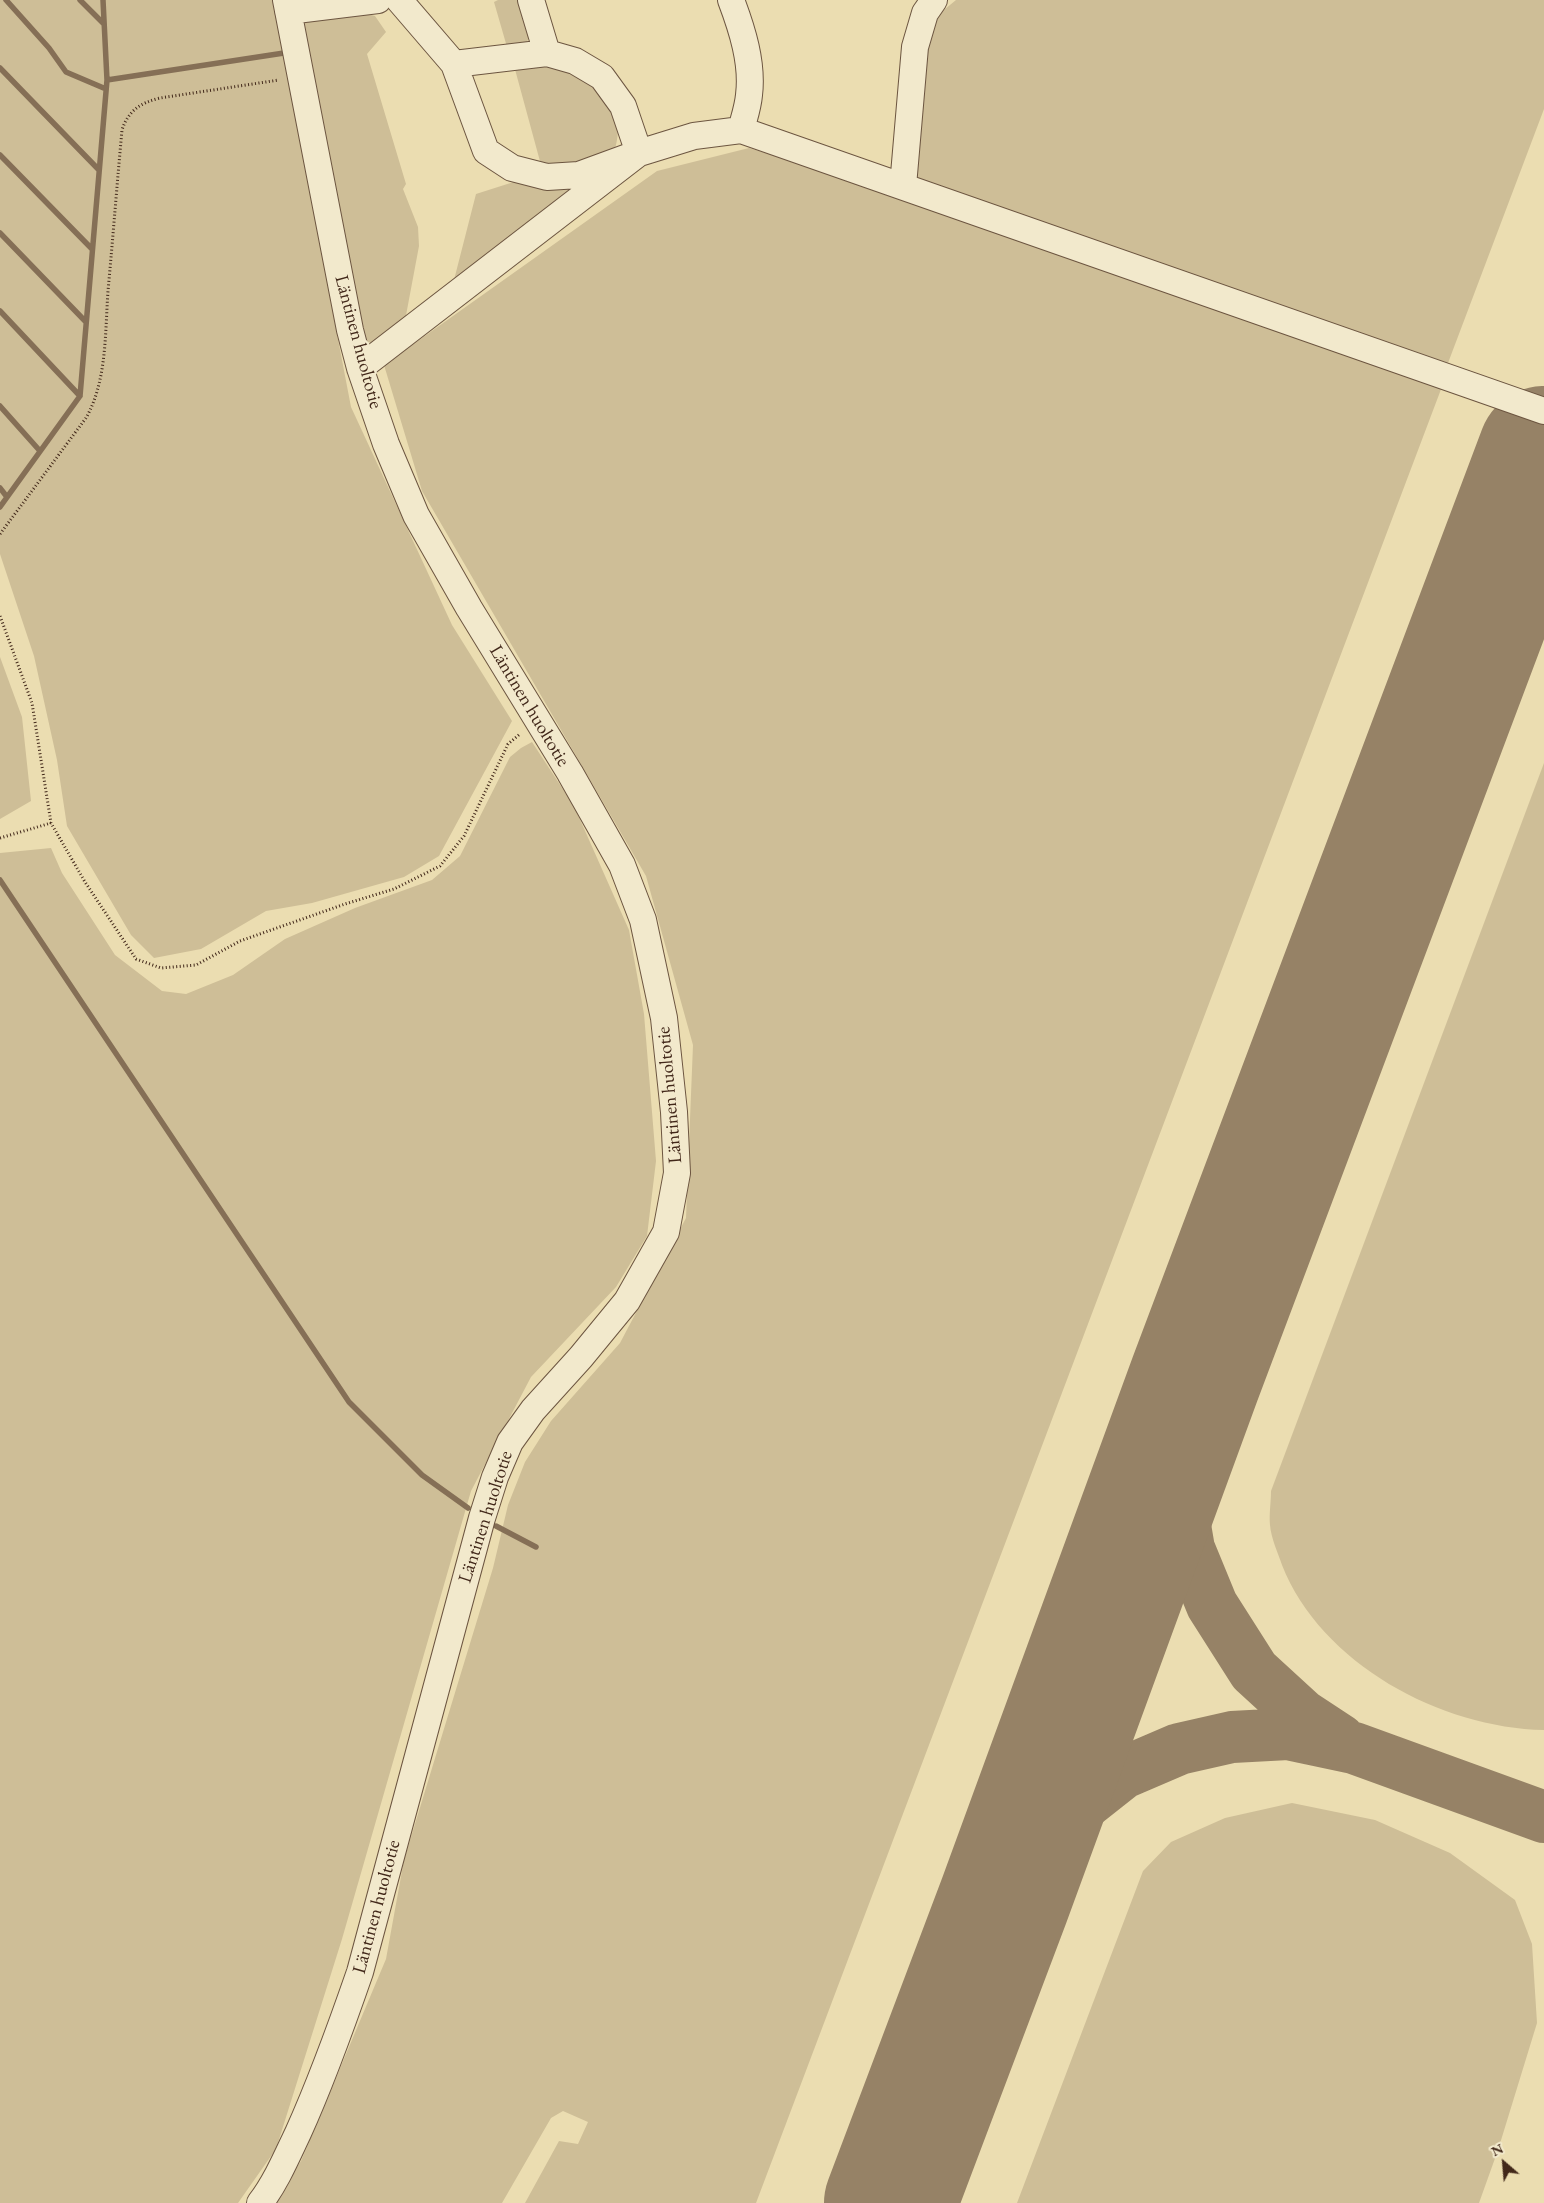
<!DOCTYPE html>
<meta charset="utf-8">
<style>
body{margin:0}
#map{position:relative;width:1544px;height:2203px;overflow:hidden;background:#ebddb1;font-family:"EB Garamond",serif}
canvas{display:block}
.north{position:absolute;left:1479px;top:2138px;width:50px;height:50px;-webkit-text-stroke:4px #f2e9cc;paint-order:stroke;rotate:333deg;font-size:14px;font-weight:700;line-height:20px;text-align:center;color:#42281a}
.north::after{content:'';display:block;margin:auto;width:18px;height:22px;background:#42281a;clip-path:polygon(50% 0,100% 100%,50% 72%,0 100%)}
</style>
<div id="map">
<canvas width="1544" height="2203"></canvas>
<div class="north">N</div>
</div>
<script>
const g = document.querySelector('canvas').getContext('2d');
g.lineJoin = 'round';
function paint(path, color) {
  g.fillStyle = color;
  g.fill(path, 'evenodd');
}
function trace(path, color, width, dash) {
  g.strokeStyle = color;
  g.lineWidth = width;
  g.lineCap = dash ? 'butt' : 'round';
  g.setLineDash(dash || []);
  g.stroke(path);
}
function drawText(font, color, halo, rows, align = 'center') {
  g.font = font + ' "EB Garamond",serif';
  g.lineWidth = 4.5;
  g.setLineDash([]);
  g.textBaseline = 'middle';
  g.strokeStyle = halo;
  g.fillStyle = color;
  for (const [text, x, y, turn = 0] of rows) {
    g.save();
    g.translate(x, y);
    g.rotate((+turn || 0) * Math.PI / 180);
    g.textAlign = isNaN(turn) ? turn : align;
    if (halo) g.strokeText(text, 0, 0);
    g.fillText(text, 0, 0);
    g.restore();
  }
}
const green = new Path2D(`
 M0 0H273L351 407 452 625 512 721 439 856 404 877 312 903 266 911 201 949 154 958 131 935 67 826 57 760 34 656 0 554Z
 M498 0H520L530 35 527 42 507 47 494 2Z
 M956 0H1544V109L1448 363 915 178 920 66 933 19Z
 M362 12 375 16 386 32 367 54 406 184 403 189 418 227 419 246 404 326 373 343 366 342 302 26 304 17Z
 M542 60 590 81 619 121C618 128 618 137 616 145 608 171 563 164 541 165L513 62Z
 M749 148 816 168 1443 384 756 2203H525L559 2141 578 2144 588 2122 563 2111 551 2118 502 2203H273L301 2161 386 1959 404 1860 493 1568 508 1505 525 1462 551 1421 620 1343 686 1218 693 1045 646 876 422 491 384 365 657 171Z
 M523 179 588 181 454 280 476 194Z
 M0 657 22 717 31 801 0 819Z
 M532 742 574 806 629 930 644 1014 656 1161 647 1236 616 1287 531 1377 471 1491 342 1939 276 2149 238 2203H0V853L51 848 62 873 115 955 162 991 186 994 233 975 285 939 355 908 432 880 460 856 510 757 521 748Z
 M1544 763V1730C1441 1728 1321 1664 1282 1565 1278 1553 1271 1538 1270 1525 1269 1514 1271 1502 1271 1491Z
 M1292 1803 1375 1820 1450 1853 1515 1900 1532 1944 1537 2023 1498 2150 1479 2203H1017L1143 1871 1171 1842 1225 1818Z`);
const stream = new Path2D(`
 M6 0 49 48 66 72 106 89
 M80 0 104 24
 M103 0 107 80
 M0 68 99 170
 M0 155 92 249
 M0 233 86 322
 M0 311 80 396
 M0 406 40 451
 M0 488 7 497
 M0 507 80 396 107 80 284 53
 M0 880 349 1402 422 1475 468 1508
 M496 1526 536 1547`);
const taxiway = new Path2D(`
 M1195 1379 1182 1439 1180 1496 1189 1549 1212 1605 1254 1671 1302 1715 1340 1740
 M1004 1901 1061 1822 1123 1773 1179 1749 1232 1737 1288 1734 1354 1748 1544 1817`);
const runway = new Path2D(`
 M890 2203 1004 1901 1195 1379 1544 452`);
const path = new Path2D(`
 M0 534 86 418C107 381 105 333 108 291 113 237 117 184 122 130 128 111 140 103 160 98L279 80
 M0 616 32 703 51 823 85 882 136 959 161 968 196 965 240 941 345 904 394 889 440 866 464 836 508 744 520 734
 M0 838 51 823`);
const minor = new Path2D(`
 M399 0 454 64 486 151 512 168 547 177 579 175 639 153 694 136 741 130 1544 411
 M531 0 547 53
 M731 0C742 29 753 63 749 95 748 107 744 118 741 130
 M288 11 378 0
 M903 186 915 47 925 13 934 0
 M360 368 639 153 623 106 602 77 575 61 547 53 454 64
 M260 2203C276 2182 287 2156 298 2133 322 2080 341 2027 360 1972L482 1518 495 1477 510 1442 533 1410 581 1357 627 1301 666 1232 677 1173 674 1112 664 1018 643 920 622 865 570 773 469 608 416 515 386 444 360 368 350 330 286 0`);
const streetNames = [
 ["Läntinen huoltotie",358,342,75],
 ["Läntinen huoltotie",529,706,59],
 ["Läntinen huoltotie",670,1095,-95],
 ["Läntinen huoltotie",486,1517,-72],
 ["Läntinen huoltotie",377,1907,-75]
];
paint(green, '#cebe97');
trace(stream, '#856f56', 5.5);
trace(taxiway, '#968266', 52);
trace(runway, '#968266', 132);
trace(minor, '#6c5540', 28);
trace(path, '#42281a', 3, [1, 2.5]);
trace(minor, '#f2e9cc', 26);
drawText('19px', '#42281a', '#f2e9cc', streetNames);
</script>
